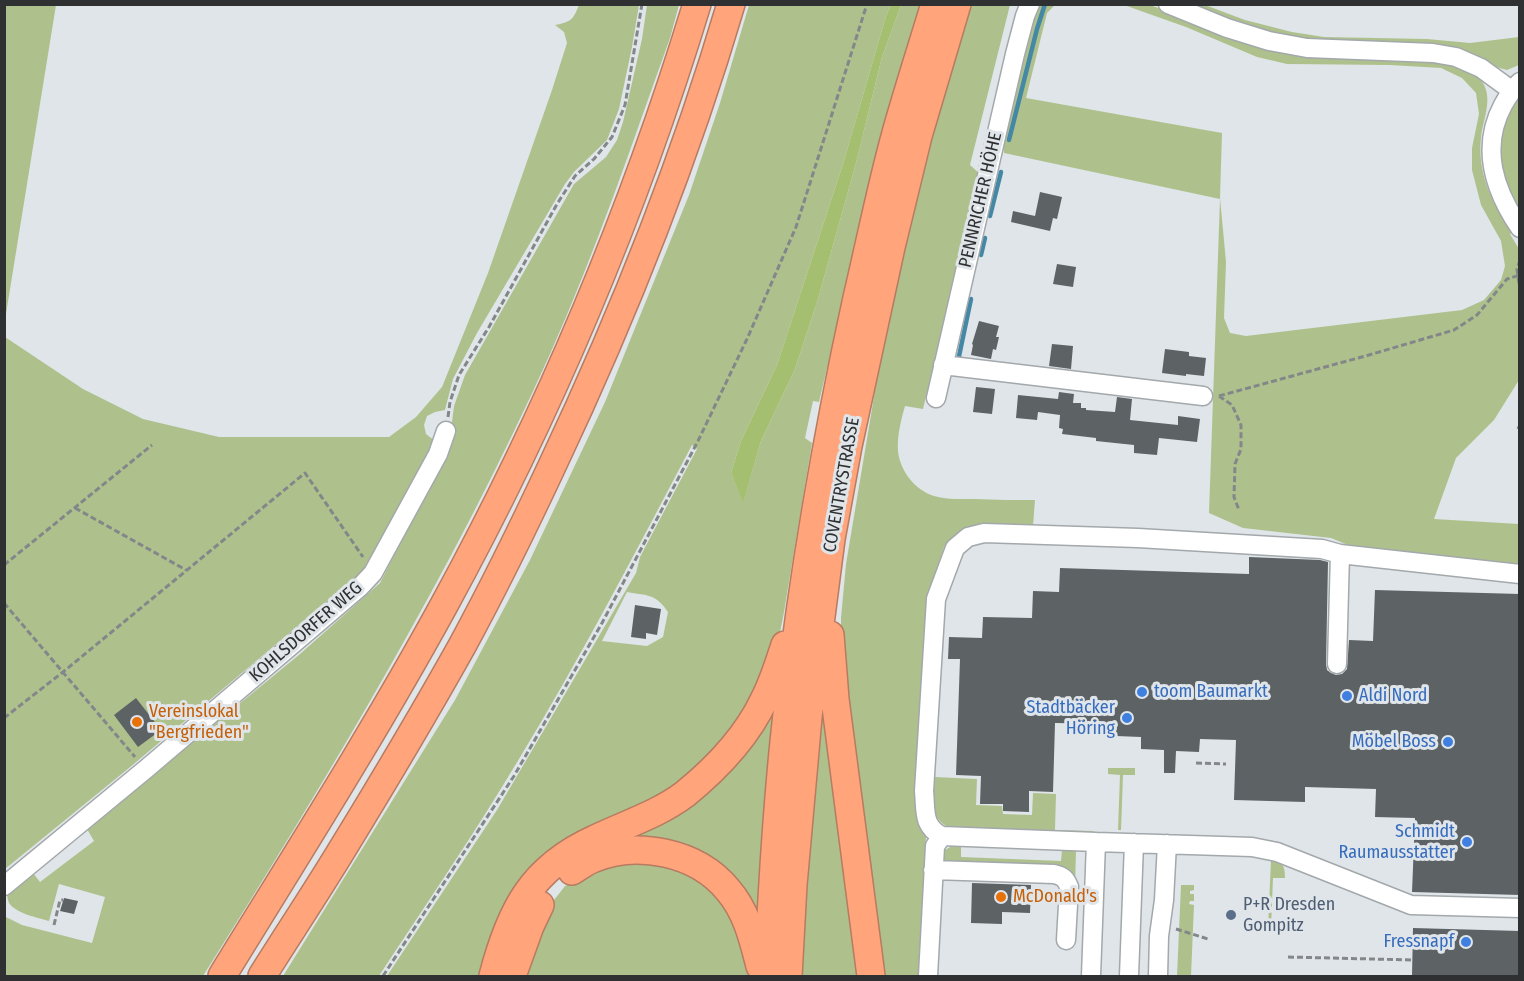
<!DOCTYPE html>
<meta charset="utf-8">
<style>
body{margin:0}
#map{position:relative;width:1524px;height:981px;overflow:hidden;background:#e0e5e9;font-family:"Fira Sans Condensed",sans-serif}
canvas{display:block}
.frame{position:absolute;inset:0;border:6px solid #2e3031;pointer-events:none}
</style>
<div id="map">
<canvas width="1524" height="981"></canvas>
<div class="frame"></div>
</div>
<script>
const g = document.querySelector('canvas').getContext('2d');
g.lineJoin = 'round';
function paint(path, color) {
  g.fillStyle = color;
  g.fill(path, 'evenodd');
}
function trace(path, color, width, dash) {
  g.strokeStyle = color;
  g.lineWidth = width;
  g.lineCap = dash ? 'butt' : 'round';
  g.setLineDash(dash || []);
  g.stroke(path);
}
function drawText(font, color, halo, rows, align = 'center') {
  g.font = font + ' "Fira Sans Condensed",sans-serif';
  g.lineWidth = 6;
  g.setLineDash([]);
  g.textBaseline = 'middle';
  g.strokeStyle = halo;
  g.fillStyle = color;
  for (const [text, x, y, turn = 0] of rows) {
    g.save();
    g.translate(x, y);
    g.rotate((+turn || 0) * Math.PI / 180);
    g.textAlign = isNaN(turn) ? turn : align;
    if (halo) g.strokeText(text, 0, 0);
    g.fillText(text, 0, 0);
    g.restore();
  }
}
const green = new Path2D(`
 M5 4 56 5 5 320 4 5Z
 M579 5H639L632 47 619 109 607 140 574 172 565 184 477 333 453 379 445 410 435 412 427 416 424 425 426 434 435 441 369 566 129 768 5 869V337L83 389 143 419 219 437H389L416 417 442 387 488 273 552 90 567 43 564 32 555 25C571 22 573 20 579 5Z
 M647 5H679L670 38C632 144 596 251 550 354 453 570 329 776 203 976H5L4 916 22 925 92 943 105 897 59 884 49 921C38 918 15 913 9 903 8 901 7 896 7 894L33 873 40 882 94 841 87 829 300 654 380 583 431 483 454 432 452 422 454 406 465 375 574 184 606 157 617 140 623 122 642 39Z
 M749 5H891L886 16 843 164 777 365 741 441 731 473 743 502 761 441 795 369 818 299 856 163 882 57 901 5H926L839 338 827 368 819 402 813 401 805 438 812 443 784 612 776 653 749 717 679 790 561 847 484 976H387L497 810 636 573 640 557 697 449 692 445C636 551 581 657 519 759 475 833 426 904 379 976H283L455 700 530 560 605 402 689 195 720 103ZM627 592C648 596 655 593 668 612L663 637 647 646 602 641Z
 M967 5H1010L970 165 980 174 923 409 905 406C901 420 897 436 898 451 900 471 915 490 934 496 947 500 961 499 975 499 995 500 1015 500 1035 500L1033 526 984 524 966 527 944 547 927 599 916 794 919 825 926 836 920 976H878L841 686V618L846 564 882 349 885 308Z
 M1038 5H1055L1047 13 1026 98 1222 133 1220 198 1226 262 1224 318 1230 333 1246 336 1462 310 1484 300 1501 280 1505 266 1501 241 1481 205 1472 170V148L1479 114 1476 93 1462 78 1441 68 1390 65 1287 64 1257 57 1186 27 1124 5H1150L1213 28 1448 62C1459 67 1476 72 1483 83 1493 100 1483 120 1481 137 1477 173 1492 204 1512 232L1510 234 1519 249V380L1494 420 1456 458 1434 519 1519 524V565L1348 545 1331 538 1243 528 1209 513 1220 199 1004 153 1003 142Z
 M1185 5H1205L1245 20 1292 32 1324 37 1427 39 1470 43 1519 37V65L1507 70 1492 66 1280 38Z
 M1519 96V213C1501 171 1489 137 1519 96Z
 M826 647 866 976H798Z
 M779 681 783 683 762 936 757 935C749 909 732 881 708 865 658 832 588 840 548 886 525 912 516 944 506 976H501C505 963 508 950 513 937 527 899 552 866 589 849 608 839 629 834 648 824 659 819 669 811 679 805 712 783 742 752 761 719 767 707 773 694 779 681Z
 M1108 768H1135V775H1123L1121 830H1118L1120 775 1108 774Z
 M935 777 977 779 976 805 1002 806 1003 814 1032 815 1033 793 1056 794 1055 830 1093 831V835L950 828C927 817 934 798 935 777Z
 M952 846H961V857L1061 861 1062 850H1076L1075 888 1071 882 945 864 943 860 945 850Z
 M625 858 690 869 734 912 750 971V976H521L544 912 558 895 565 886 582 874Z
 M1271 860C1283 863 1285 865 1285 878H1273L1271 928H1268Z
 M1181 885H1194V890L1190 891V894H1194V901H1190L1189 904 1194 905 1191 976H1177Z`);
const forest = new Path2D(`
 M891 5H901L882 57 856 163 818 299 795 369 761 441 743 503 731 473 741 441 777 365 843 164 886 16Z`);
const stream = new Path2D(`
 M1009 140 1037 29 1045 4
 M990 216 1001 172
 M981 255 985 238
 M958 361 971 299`);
const building = new Path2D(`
 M1040 192 1062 197 1057 219 1053 218 1050 231 1011 222 1013 211 1035 216Z
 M1057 264 1076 267 1073 287 1053 284Z
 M979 321 999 326 996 337H999L996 350 993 349 991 359 971 355 973 345 972 344Z
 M1052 344 1073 346 1071 369 1049 366Z
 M1165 349 1189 352V356L1206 358 1204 376 1186 374V376L1162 373Z
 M976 387 995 389 992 414 973 412Z
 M1059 392 1074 394 1073 403H1081V408H1086V410L1115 412 1117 397 1132 399 1130 420 1178 425V416L1200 419 1197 442 1159 438 1157 455 1134 453V445L1096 441V438L1062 434 1063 429 1059 428 1060 415 1038 412 1037 420 1016 418 1018 395 1058 399Z
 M1249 557 1320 560 1328 562 1326 664 1327 670 1331 673 1336 675 1342 674 1347 669 1349 640 1373 641 1375 590 1520 594V895L1412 892 1415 818 1375 817 1376 789 1305 787V802L1234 800 1236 740 1200 739 1199 752 1176 751 1175 773H1164V750L1141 749V737L1116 736V724L1055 723 1053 792 1029 791V812L1003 811V804H980L981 776 956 775 960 659H948L949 637 982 638 983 617 1032 618 1033 591 1059 592 1060 568 1249 574Z
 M635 605 661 609 657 635 646 633V639L631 637Z
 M136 698 161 730 138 747 114 715Z
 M972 883 1031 885 1030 913 1002 912V924L971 923Z
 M64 898 78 901 74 914 60 911Z
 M1413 928 1520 931V976H1412Z`);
const path = new Path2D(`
 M1520 260 1517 269 1520 291
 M1219 396 1369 355 1454 330 1477 315 1507 279 1520 275
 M1219 396 1232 405 1241 425V449L1235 464 1234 497 1239 510
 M448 417 450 402 459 375 489 327 557 204 575 176 594 159 612 137 625 105 642 4
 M1518 429 1520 425
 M75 508 186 570
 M4 565 152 445
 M4 603 135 757
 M4 718 63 672 305 473 363 557
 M1196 763 1226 764
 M54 925 60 900H63
 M1176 929 1208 939
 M1288 957 1413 960
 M383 976 514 776 602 623 698 441 747 339 796 227 867 4`);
const minor = new Path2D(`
 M1168 4 1227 28 1269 41 1307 48 1433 53 1456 57 1481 68 1511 90
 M1520 82C1512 89 1508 96 1503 105 1480 148 1494 190 1520 228
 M943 365 1203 396
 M936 398 1015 54 1025 16 1030 4
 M1337 664 1340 554 1520 574
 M942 836C922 826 926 810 924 791L936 599 955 548 968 537 984 533 1138 538 1322 549 1340 554
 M933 870 1054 874C1063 876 1066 879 1069 887L1066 940
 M4 886 146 769 360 587 373 573 438 454 446 431
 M928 976 935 846 942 836 1096 842
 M1091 976 1096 842 1252 847 1277 852 1411 905 1520 908
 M1129 976 1134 843
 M1158 976 1159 936 1164 900 1167 844`);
const highway = new Path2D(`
 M830 635 835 699 871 976
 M572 871C579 867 585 862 592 859 637 840 697 852 728 890 747 912 753 939 760 966
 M222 976C297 854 374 733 443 607 547 417 634 211 697 4
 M262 976C289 933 317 891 343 848 384 781 424 714 462 646 494 587 524 526 552 466 623 316 684 163 731 4
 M493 976C510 911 531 868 595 839 626 824 657 815 685 794 717 768 746 738 764 700 773 683 779 663 785 645
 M512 976 530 926 540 905
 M768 976C772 889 777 801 787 714 803 574 827 435 857 298 870 243 881 187 896 133 908 90 922 47 935 4
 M788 976 793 885 808 717 831 539 848 446 891 247 918 136 957 4`);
const markers = [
 [1142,692,6,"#3f7fe0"],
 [1347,696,6,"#3f7fe0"],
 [1127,718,6,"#3f7fe0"],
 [137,722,6,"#e8710a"],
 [1448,742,6,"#3f7fe0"],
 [1467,842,6,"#3f7fe0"],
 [1001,897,6,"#e8710a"],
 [1231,915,6,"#5c6f8a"],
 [1466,942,6,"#3f7fe0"]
];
const streetNames = [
 ["PENNRICHER HÖHE",981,200,-77],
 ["COVENTRYSTRASSE",842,485,-80],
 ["KOHLSDORFER WEG",306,632,-41]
];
const shopNames = [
 ["toom Baumarkt",1154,692,"left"],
 ["Aldi Nord",1359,696,"left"],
 ["Stadtbäcker",1115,708],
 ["Höring",1115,729],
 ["Möbel Boss",1436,742],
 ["Schmidt",1455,832],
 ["Raumausstatter",1455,853],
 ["Fressnapf",1454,942]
];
const foodNames = [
 ["Vereinslokal",149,712],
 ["\"Bergfrieden\"",149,733],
 ["McDonald's",1013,897]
];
const serviceNames = [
 ["P+R Dresden",1243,905],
 ["Gompitz",1243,926]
];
paint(green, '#aec18c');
paint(forest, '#a5bf71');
trace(stream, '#4488a5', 4.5);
paint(building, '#5d6265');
trace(minor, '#a3a8ab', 21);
trace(highway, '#b67b61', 30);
trace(path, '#838789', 3, [6, 3]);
trace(minor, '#fff', 18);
trace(highway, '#ffa47b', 27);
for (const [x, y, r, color] of markers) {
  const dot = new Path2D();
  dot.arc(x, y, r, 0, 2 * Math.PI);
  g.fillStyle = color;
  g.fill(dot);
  trace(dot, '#e0e5e9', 2);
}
drawText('18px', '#2e3031', '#e0e5e9', streetNames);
drawText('18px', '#366cbe', '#e0e5e9', shopNames, 'right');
drawText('18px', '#c56008', '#e0e5e9', foodNames, 'left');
drawText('18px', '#4e5e75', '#e0e5e9', serviceNames, 'left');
</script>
